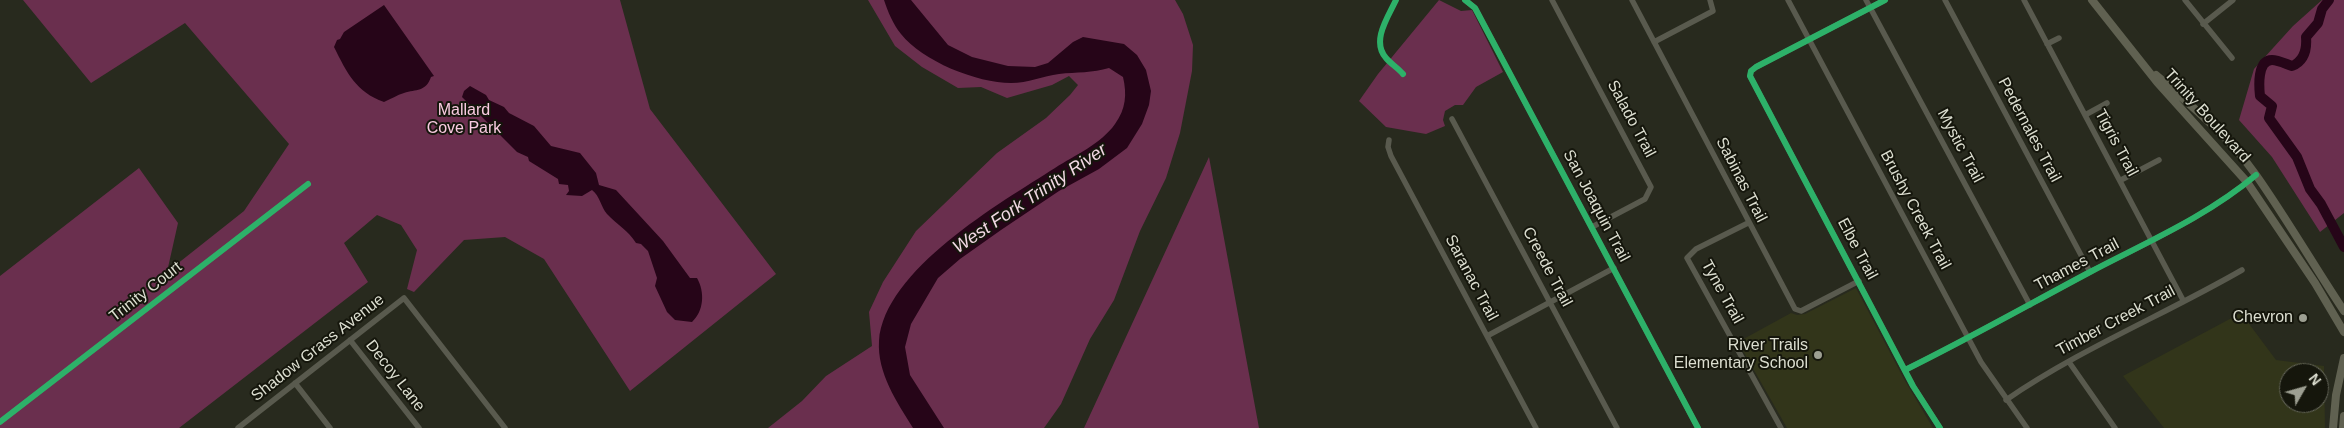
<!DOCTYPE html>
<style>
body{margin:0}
#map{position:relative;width:2344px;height:428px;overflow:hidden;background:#282a1e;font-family:Arial,sans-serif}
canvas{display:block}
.north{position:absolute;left:2279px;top:363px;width:50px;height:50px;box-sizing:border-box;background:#15160c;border:1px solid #65665a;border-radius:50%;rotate:52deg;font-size:14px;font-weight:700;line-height:20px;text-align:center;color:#dcded0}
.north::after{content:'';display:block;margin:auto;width:18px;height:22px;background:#9d9f92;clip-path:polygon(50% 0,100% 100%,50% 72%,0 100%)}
</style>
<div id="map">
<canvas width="2344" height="428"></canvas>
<div class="north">N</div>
</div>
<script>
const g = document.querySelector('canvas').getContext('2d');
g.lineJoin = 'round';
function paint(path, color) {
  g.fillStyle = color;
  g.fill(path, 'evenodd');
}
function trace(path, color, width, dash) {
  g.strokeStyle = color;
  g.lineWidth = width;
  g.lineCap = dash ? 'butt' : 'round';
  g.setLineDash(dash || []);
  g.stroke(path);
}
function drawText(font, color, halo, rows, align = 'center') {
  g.font = font + ' Arial,sans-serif';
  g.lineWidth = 4;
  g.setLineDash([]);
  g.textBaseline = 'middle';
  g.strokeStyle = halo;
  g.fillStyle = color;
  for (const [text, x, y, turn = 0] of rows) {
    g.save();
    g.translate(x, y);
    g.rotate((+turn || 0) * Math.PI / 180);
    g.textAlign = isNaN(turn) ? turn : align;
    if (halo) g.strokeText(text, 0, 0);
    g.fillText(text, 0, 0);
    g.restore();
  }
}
const built = new Path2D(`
 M1856 288 1904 379 1933 428H1787L1738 342 1791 313 1797 315 1805 314Z
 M2241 313 2276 360 2324 366 2325 428H2164L2123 376ZM2289 373H2319V403H2289Z`);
const green = new Path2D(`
 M23 0H620L650 109 776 274 630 391 544 259 505 237 464 240 414 292 407 289 417 250 401 225 377 215 344 243 368 282 179 428H0V276L139 168 178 223 167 272 244 211 289 144 185 23 91 83Z
 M868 0H1175L1183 14 1193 45 1192 71 1180 133 1166 178 1140 231 1114 300 1090 339 1061 404 1044 428H768L802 401 826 376 872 346 869 312 883 282 916 231 997 153 1046 118 1070 95 1078 85 1069 76 1052 85 1007 98 981 87 958 88 922 67 895 46Z
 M1439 0 1461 11 1472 10 1503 72 1476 87 1463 105H1455L1445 111 1443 120 1445 126 1426 134 1386 127 1359 101 1378 74Z
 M2322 0H2344V213L2320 232 2272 157 2239 120 2254 69 2293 26Z
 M1209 157 1259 428H1084Z`);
const water = new Path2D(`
 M884 0H911L948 45 972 57 1008 66 1035 67 1048 63 1073 42 1083 37 1124 44 1137 55 1146 70 1151 91 1149 105 1142 124 1127 148 1099 169 1059 191 1001 230 960 259 938 278 911 324 905 347 910 375 944 428H913C897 402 877 373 879 341 884 270 1000 203 1055 168 1075 155 1101 144 1115 124 1126 109 1127 94 1123 77L1109 68C1093 73 1076 72 1059 74 1043 76 1028 83 1011 83 977 83 922 61 901 34 893 24 888 12 884 0Z
 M384 5 434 76 431 77C426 92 416 89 404 93 397 95 391 99 384 102 356 92 347 73 334 47L337 40 340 39 344 32Z
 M470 86 486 95 489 100 504 107 509 113 534 126 551 146 580 153 596 173 599 185 616 190 663 241 690 278H697C705 292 704 311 692 322L675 320 667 312 655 286 657 278 648 251 641 244 636 243C628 230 617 225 607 214 601 207 600 196 592 190L582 196 566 195 569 191 568 185 559 184 558 179 529 161 528 157 517 152 462 97 464 91Z`);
const river = new Path2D(`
 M2329 0 2322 9 2318 23 2306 37C2307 49 2304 61 2292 66 2286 64 2278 60 2272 60 2257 60 2259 87 2260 96L2272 106 2269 118 2297 157 2310 189 2321 204 2344 247`);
const minor = new Path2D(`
 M1465 0 1475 8 1698 428
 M1552 0 1651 187 1645 199 1592 227
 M1632 0 1795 309 1801 311 1859 281
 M1788 0 1981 362 2027 428
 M1866 0 2030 305
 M1885 0 1756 67 1751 71 1750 76 1913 386 1940 428
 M1945 0 2090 272
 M2024 0 2183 300
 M2185 0 2232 58
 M2203 24 2233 0
 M1654 42 1713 11 1710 0
 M2047 44 2059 38
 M2085 115 2107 103
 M1452 119 1617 428
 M1389 140 1388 147 1391 156 1536 428
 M2121 180 2159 160
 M1748 223 1696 249 1687 258 1781 428
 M1487 336 1614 268
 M350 340 419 428
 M2069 362 2115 428
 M1905 370C1968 339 2028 305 2090 272 2147 242 2206 217 2256 175
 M295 383 330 428
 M2006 400C2080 349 2164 315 2242 270
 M0 422 308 184
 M238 428 404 298 505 428`);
const major = new Path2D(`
 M2092 0 2157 82 2247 182 2315 283 2344 332
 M2156 75C2192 106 2229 137 2256 175 2287 219 2314 266 2344 311
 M2333 428 2336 395 2344 358
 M2343 428 2344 416`);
const cycleway = new Path2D(`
 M1396 0C1388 17 1371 41 1386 58 1391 64 1398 68 1403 74
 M1465 0 1475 8 1698 428
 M1885 0 1756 67 1751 71 1750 76 1913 386 1940 428
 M1905 370C1968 339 2028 305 2090 272 2147 242 2206 217 2256 175
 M0 422 308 184`);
const markers = [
 [2303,318,5,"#9d9f92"],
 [1818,355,5,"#9d9f92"]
];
const parkNames = [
 ["Mallard",464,111],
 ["Cove Park",464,129]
];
const streetNames = [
 ["Trinity Boulevard",2207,116,48],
 ["Salado Trail",1631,119,62],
 ["Pedernales Trail",2029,130,62],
 ["Tigris Trail",2116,143,62],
 ["Mystic Trail",1960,146,62],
 ["Sabinas Trail",1741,180,63],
 ["San Joaquin Trail",1596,206,62],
 ["Brushy Creek Trail",1915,210,62],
 ["Elbe Trail",1857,249,62],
 ["Thames Trail",2077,265,-28],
 ["Creede Trail",1547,267,62],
 ["Saranac Trail",1471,278,62],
 ["Trinity Court",146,292,-38],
 ["Tyne Trail",1722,292,61],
 ["Timber Creek Trail",2116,321,-28],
 ["Shadow Grass Avenue",318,348,-38],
 ["Decoy Lane",395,376,52]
];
const poiNames = [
 ["Chevron",2293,318],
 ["River Trails",1808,346],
 ["Elementary School",1808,364]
];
const waterNames = [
 ["West Fork Trinity River",1030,199,-34]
];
paint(built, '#32351a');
paint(green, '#6a2f4e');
paint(water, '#260518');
trace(river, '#260518', 10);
trace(minor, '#595a4e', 5.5);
trace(major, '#606151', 8);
trace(cycleway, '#2db169', 6);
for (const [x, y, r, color] of markers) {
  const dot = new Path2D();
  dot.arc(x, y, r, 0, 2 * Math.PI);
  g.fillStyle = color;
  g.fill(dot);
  trace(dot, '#15160c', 2);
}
drawText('16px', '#facbe1', '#15160c', parkNames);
drawText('16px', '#dcded0', '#15160c', streetNames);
drawText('16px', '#dcded0', '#15160c', poiNames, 'right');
drawText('italic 18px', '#f1d8e3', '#15160c', waterNames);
</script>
